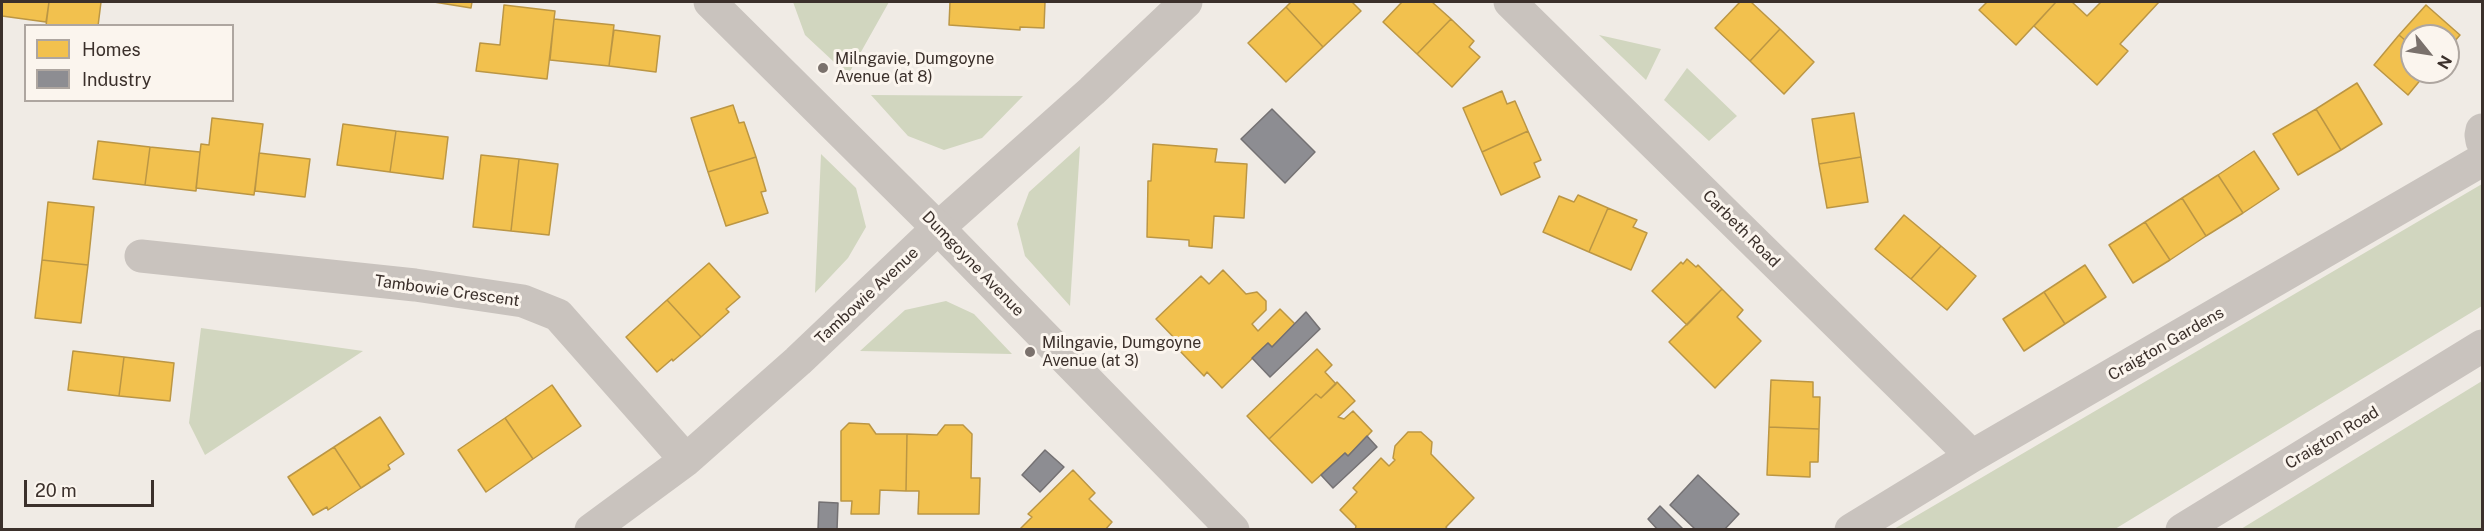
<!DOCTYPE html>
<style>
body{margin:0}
#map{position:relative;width:2484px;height:531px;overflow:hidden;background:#f0ebe5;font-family:"Public Sans",sans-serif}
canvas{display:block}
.frame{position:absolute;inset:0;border:3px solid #3b302b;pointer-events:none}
.legend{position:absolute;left:24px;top:24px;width:210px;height:78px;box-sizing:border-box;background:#fbf5ee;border:2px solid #aea6a0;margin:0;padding:8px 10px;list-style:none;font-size:18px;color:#3b302b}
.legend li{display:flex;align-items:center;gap:12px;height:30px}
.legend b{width:30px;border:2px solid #aea6a0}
.north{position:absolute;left:2400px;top:24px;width:60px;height:60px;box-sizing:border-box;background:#fbf5ee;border:2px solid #aea6a0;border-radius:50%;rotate:120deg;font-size:16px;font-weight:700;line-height:24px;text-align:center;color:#3b302b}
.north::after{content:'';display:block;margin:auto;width:21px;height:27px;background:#7a716c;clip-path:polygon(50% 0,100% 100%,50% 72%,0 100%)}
.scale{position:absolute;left:24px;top:480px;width:130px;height:27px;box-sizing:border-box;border:3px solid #3b302b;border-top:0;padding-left:8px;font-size:18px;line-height:21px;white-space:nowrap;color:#3b302b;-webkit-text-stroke:4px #fbf5ee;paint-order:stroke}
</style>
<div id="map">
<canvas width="2484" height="531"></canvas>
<div class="frame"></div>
<ul class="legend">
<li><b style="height:16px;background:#f2c14e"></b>Homes</li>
<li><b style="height:16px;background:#8d8d92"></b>Industry</li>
</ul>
<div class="north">N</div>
<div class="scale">20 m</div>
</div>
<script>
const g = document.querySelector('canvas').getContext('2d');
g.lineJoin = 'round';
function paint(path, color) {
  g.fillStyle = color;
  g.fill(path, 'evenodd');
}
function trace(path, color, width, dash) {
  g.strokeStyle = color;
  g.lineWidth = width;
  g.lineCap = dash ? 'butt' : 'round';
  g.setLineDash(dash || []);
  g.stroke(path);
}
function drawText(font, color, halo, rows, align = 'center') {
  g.font = font + ' "Public Sans",sans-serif';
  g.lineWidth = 6;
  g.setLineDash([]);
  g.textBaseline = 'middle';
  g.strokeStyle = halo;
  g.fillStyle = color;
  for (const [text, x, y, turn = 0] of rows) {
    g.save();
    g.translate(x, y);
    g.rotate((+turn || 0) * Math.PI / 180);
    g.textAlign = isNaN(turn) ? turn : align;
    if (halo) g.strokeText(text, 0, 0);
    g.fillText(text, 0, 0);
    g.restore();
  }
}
const green = new Path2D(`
 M793 2H889L848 75 805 35Z
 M1599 35 1661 49 1646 80Z
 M1687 68 1737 116 1709 141 1664 100Z
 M871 95 1023 96 982 138 944 150 908 136Z
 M1080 146 1070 306 1025 256 1017 224 1029 192Z
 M821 154 856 188 866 227 848 258 815 293Z
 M2482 184V306L2115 529H1894Z
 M946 301 974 314 1012 354 860 351 905 310Z
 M201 328 363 351 205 455 189 423Z
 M2482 381V529H2241Z`);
const homes = new Path2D(`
 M2 2H49L46 22 2 16Z
 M49 2H101L98 26H46Z
 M434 2H472L471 8Z
 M950 2H1045L1044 28 1020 27V30L949 25Z
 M1291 2H1352L1361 11 1323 47 1286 7Z
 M1402 2H1432L1451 19 1417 54 1383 22Z
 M1740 2H1751L1780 29 1750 61 1715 28Z
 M1987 2H2056L2016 45 1979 10Z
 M2056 2H2072L2087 16 2101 2H2159L2120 44 2128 51 2097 85 2034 26Z
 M504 5 555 11 547 79 476 71 480 43 500 45Z
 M2426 5 2460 35 2448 49V36H2412V46L2399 35Z
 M1286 7 1323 47 1286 82 1248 43Z
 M554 19 614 25 609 66 550 60Z
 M1451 19 1474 41 1469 47 1480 57 1452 87 1417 54Z
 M1780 29 1814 62 1784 94 1750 61Z
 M614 30 660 36 656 72 609 66Z
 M2399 35 2412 46V72H2427L2408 95 2374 65Z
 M2357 83 2382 124 2341 150 2316 109Z
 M1502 91 1507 104 1515 101 1528 131 1482 152 1463 108Z
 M733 105 739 123 744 122 756 157 708 172 691 118Z
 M2316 109 2341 150 2298 175 2273 134Z
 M1854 113 1861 157 1819 164 1812 119Z
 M212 118 263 124 254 195 196 188 201 144 209 145Z
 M343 124 396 131 390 172 337 165Z
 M396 131 448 137 443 179 390 172Z
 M1528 131 1541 160 1534 163 1540 177 1501 195 1482 152Z
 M98 141 150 147 145 185 93 179Z
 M1153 144 1217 149 1215 162 1247 164 1244 218 1214 216 1212 248 1189 246V240L1147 237 1148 181H1151Z
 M150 147 200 152 196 191 145 185Z
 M2254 151 2279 189 2243 213 2218 175Z
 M259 153 310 159 305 197 255 191Z
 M481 155 519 159 511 231 473 227Z
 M756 157 766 191 761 192 768 213 726 226 708 172Z
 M1861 157 1868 202 1827 208 1819 164Z
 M519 159 558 164 549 235 511 231Z
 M2218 175 2243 213 2206 236 2182 198Z
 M1578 195 1608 208 1589 252 1543 232 1559 196 1574 202Z
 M2182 198 2206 236 2170 260 2145 222Z
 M48 202 94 207 88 265 42 260Z
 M1608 208 1637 220 1633 227 1647 233 1631 270 1589 252Z
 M1904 215 1941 246 1911 279 1875 249Z
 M2145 222 2170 260 2133 283 2109 245Z
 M1941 246 1976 276 1947 310 1911 279Z
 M1687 259 1696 267 1698 265 1722 289 1687 325 1652 291 1681 262 1683 264Z
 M42 260 88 265 81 323 35 318Z
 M709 263 740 297 726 309 729 312 701 337 667 300Z
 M2085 265 2106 297 2065 324 2044 292Z
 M1223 270 1246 294 1257 292 1266 301V310L1252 324 1258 331 1280 309 1295 324 1272 347 1268 343 1222 388 1207 372 1204 376 1179 350 1182 346 1156 319 1201 276 1209 284Z
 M1722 289 1743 310 1737 317 1761 341 1715 388 1669 342Z
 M2044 292 2065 324 2024 351 2003 319Z
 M667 300 701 337 673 361 672 359 657 372 626 337Z
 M1317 349 1332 365 1325 372 1336 384 1321 398 1316 394 1269 439 1247 416Z
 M73 351 124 357 119 396 68 390Z
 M124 357 174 363 170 401 119 396Z
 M1771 380 1813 382V397H1820L1819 429 1769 427Z
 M1337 382 1355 401 1338 417 1344 419 1353 411 1372 431 1348 456 1345 453 1312 483 1269 439 1316 394 1321 398Z
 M552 385 581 426 533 459 505 418Z
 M380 417 404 454 388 465 390 469 361 488 334 447Z
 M505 418 533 459 486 492 458 450Z
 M849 423 869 424 876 434H907L906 491 880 490 879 514H851L852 501H841V431Z
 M945 425H963L972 434 971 478H980L979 514H918L919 491H906L907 434 937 435Z
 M1769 427 1819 429 1818 462H1810V477L1767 475Z
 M1408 432H1421L1432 442 1431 454 1474 498 1446 527 1448 530H1355L1356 526 1340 510 1357 492 1353 488 1381 458 1389 466 1395 460 1393 458 1395 446Z
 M334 447 361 488 328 510 327 507 313 515 288 477Z
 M1073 470 1095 493 1089 499 1112 522 1105 530H1019L1032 517 1028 514Z`);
const industry = new Path2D(`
 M1272 109 1315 152 1285 183 1241 139Z
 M1306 312 1320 329 1270 377 1252 358 1268 343 1272 347Z
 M1367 436 1377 447 1333 488 1321 475 1345 453 1348 456Z
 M1045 450 1064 467 1040 492 1022 475Z
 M1698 475 1739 514 1724 530H1696L1670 505Z
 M819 502 838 503 837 530H818Z
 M1660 506 1684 530H1658L1648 519Z`);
const minor = new Path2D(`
 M1510 2 1972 456
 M2482 130 2481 135 2482 141
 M141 256 415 285 523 301 558 315 686 460
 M591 530 686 460 798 361 938 228 1092 91 1186 2
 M1851 530 1972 456 2482 160`);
const tertiary = new Path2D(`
 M710 2 938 228 1233 530
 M2182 530 2482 346`);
const markers = [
 [823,68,6,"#7a716c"],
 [1030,352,6,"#7a716c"]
];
const poiNames = [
 ["Milngavie, Dumgoyne",835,59],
 ["Avenue (at 8)",835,77],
 ["Milngavie, Dumgoyne",1042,343],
 ["Avenue (at 3)",1042,361]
];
const streetNames = [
 ["Carbeth Road",1741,229,45],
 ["Dumgoyne Avenue",973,264,46],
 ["Tambowie Crescent",447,291,8],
 ["Tambowie Avenue",867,296,-43],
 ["Craigton Gardens",2166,344,-30],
 ["Craigton Road",2332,438,-31]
];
paint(green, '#d1d6bf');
paint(homes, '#f2c14e');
trace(homes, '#bb9644', 1.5);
paint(industry, '#8d8d92');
trace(industry, '#747173', 1.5);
trace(minor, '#c9c3be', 33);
trace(tertiary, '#c9c3be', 33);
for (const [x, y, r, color] of markers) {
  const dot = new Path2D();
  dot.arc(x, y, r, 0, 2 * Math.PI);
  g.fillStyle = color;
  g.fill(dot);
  trace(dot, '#fbf5ee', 2);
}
drawText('16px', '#3b302b', '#fbf5ee', poiNames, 'left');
drawText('16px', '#3b302b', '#fbf5ee', streetNames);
</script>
